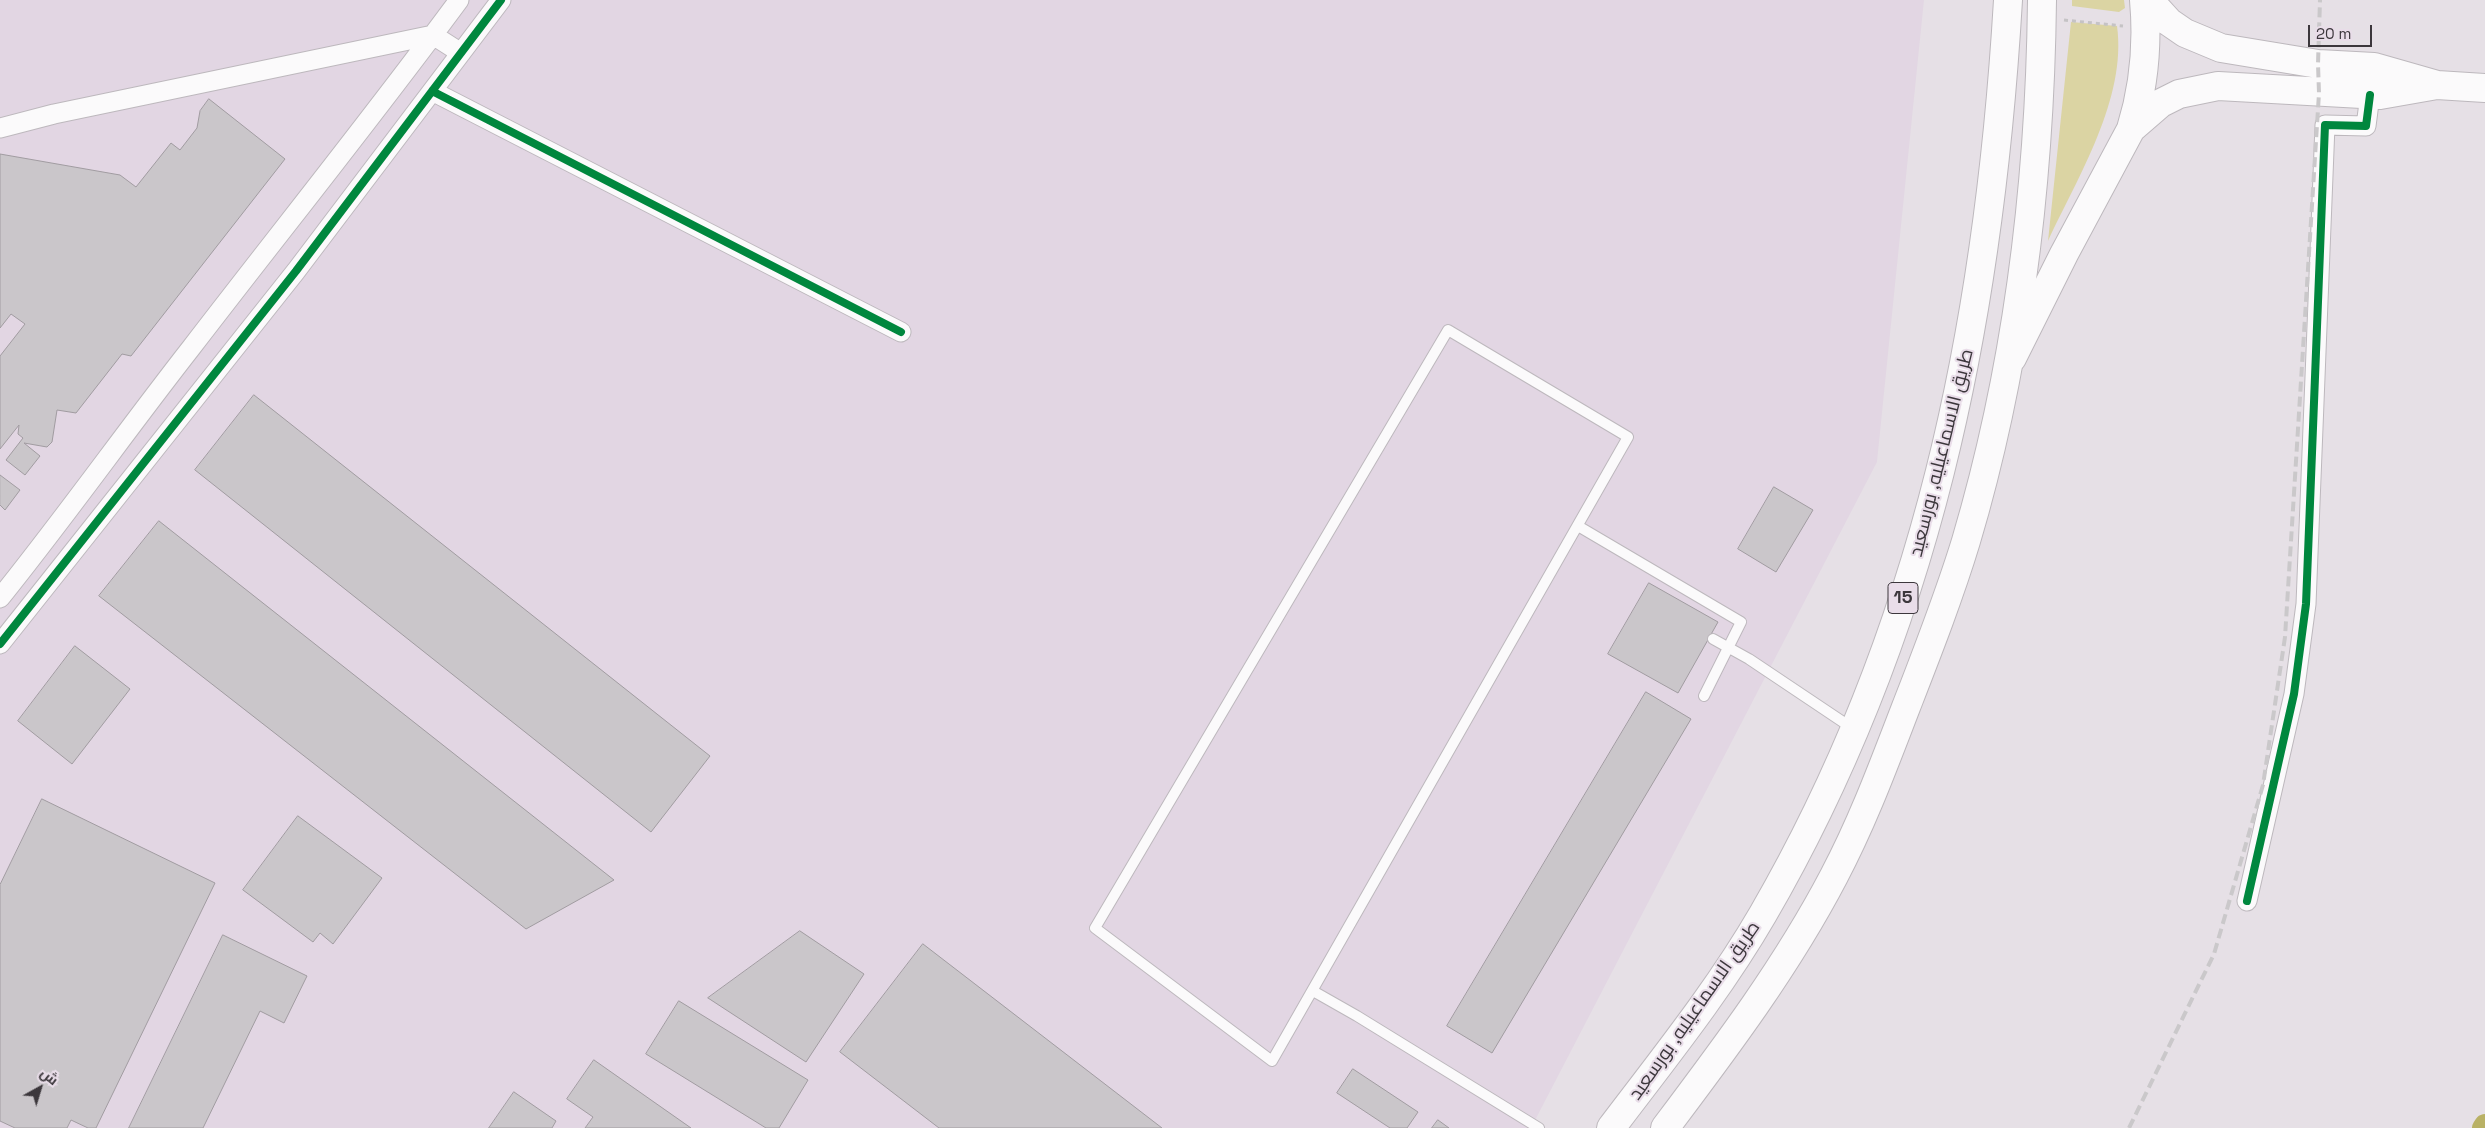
<!DOCTYPE html>
<meta charset="utf-8">
<style>
body{margin:0}
#map{position:relative;width:2485px;height:1128px;overflow:hidden;background:#e6e0e6;font-family:"Space Grotesk",Cairo,sans-serif}
canvas{display:block}
.north{position:absolute;left:15px;top:1063px;width:50px;height:50px;-webkit-text-stroke:4px #e9dde9;paint-order:stroke;rotate:39deg;font-size:14px;font-weight:700;line-height:20px;text-align:center;color:#3c373c}
.north::after{content:'';display:block;margin:auto;width:18px;height:22px;background:#3c373c;clip-path:polygon(50% 0,100% 100%,50% 72%,0 100%)}
.scale{position:absolute;left:2308px;top:25px;width:64px;height:22px;box-sizing:border-box;border:2px solid #3c373c;border-top:0;padding-left:6px;font-size:15px;line-height:18px;white-space:nowrap;color:#3c373c;-webkit-text-stroke:4px #e9dde9;paint-order:stroke}
</style>
<div id="map">
<canvas width="2485" height="1128"></canvas>
<div class="north">ش</div>
<div class="scale">20 m</div>
</div>
<script>
const g = document.querySelector('canvas').getContext('2d');
g.lineJoin = 'round';
function paint(path, color) {
  g.fillStyle = color;
  g.fill(path, 'evenodd');
}
function trace(path, color, width, dash) {
  g.strokeStyle = color;
  g.lineWidth = width;
  g.lineCap = dash ? 'butt' : 'round';
  g.setLineDash(dash || []);
  g.stroke(path);
}
function drawText(font, color, halo, rows, align = 'center') {
  g.font = font + ' "Space Grotesk",Cairo,sans-serif';
  g.lineWidth = 4;
  g.setLineDash([]);
  g.textBaseline = 'middle';
  g.strokeStyle = halo;
  g.fillStyle = color;
  for (const [text, x, y, turn = 0] of rows) {
    g.save();
    g.translate(x, y);
    g.rotate((+turn || 0) * Math.PI / 180);
    g.textAlign = isNaN(turn) ? turn : align;
    if (halo) g.strokeText(text, 0, 0);
    g.fillText(text, 0, 0);
    g.restore();
  }
}
const built = new Path2D(`
 M0 0H1924L1877 462 1531 1128H0Z`);
const green = new Path2D(`
 M2072 0H2124L2125 8 2119 12 2072 6Z
 M2071 22 2117 26C2127 98 2078 177 2048 241Z`);
const canal = new Path2D(`
 M2483 1128 2485 1125`);
const building = new Path2D(`
 M209 99 285 159 131 356 122 354 76 413 57 410 52 442 47 447 24 443 40 456 25 475 6 460 23 438 18 434 19 425 0 449V356L25 324 11 314 0 328V154L120 175 136 187 171 143 180 150 197 128 200 111Z
 M254 395 710 756 651 832 195 470Z
 M0 475 20 490 5 510 0 505Z
 M1774 487 1813 510 1776 572 1738 549Z
 M159 521 614 880 526 929 99 596Z
 M1649 583 1718 622 1678 693 1608 654Z
 M75 646 130 689 72 764 18 721Z
 M1646 692 1691 719 1492 1053 1447 1026Z
 M42 799 215 883 96 1128H88L71 1120 67 1128H15L0 1121V885Z
 M298 816 382 878 333 944 320 933 313 942 243 890Z
 M800 931 864 974 806 1062 708 998Z
 M223 935 307 976 284 1023 260 1011 203 1128H129Z
 M923 944 1162 1128H939L840 1052Z
 M679 1001 808 1080 779 1128H766L646 1054Z
 M594 1060 691 1128H585L593 1117 567 1099Z
 M1353 1069 1418 1112 1407 1128H1390L1337 1093Z
 M514 1092 556 1121 552 1128H489Z
 M1438 1120 1449 1128H1432Z`);
const path = new Path2D(`
 M2064 20 2123 26`);
const lane = new Path2D(`
 M1448 330 1628 437 1272 1061 1095 928Z
 M1578 526 1741 622 1704 696
 M1713 639 1749 659 1852 728
 M1313 991 1357 1016 1539 1128`);
const street = new Path2D(`
 M432 91 901 332
 M0 128 54 114 433 35 461 53
 M0 598C66 516 126 431 191 348 280 232 372 118 459 0
 M0 644 296 271 501 0
 M2247 901 2294 694 2306 604 2325 125 2366 126 2370 95`);
const secondary = new Path2D(`
 M2149 0 2169 22 2185 33 2221 48 2318 64 2374 67 2437 85 2485 88
 M2131 129C2144 87 2148 44 2144 0
 M2012 358 2064 254 2131 129 2161 103 2179 94 2218 86 2380 95 2437 85`);
const highway = new Path2D(`
 M1611 1128C1664 1058 1719 990 1763 914 1927 631 1989 323 2008 0
 M1665 1128C1726 1047 1787 966 1834 876 1863 821 1884 764 1906 707 1927 653 1949 597 1966 541 2018 366 2040 182 2042 0`);
const rail = new Path2D(`
 M2129 1128 2214 954 2263 785 2285 637 2319 93 2318 64 2320 0`);
const cycleway = new Path2D(`
 M432 91 901 332
 M0 644 296 271 501 0
 M2247 901 2294 694 2306 604 2325 125 2366 126 2370 95`);
const shields = [
 [1903,598,30]
];
const shieldNames = [
 ["15",1903,598]
];
const streetNames = [
 ["طريق الاسماعيليه, بورسعيد",1942,453,-76],
 ["طريق الاسماعيليه, بورسعيد",1695,1011,-55]
];
paint(built, '#e2d6e3');
paint(green, '#dbd4a3');
trace(canal, '#b9b165', 22);
paint(building, '#cac6ca');
trace(building, '#a19ca1', 1);
trace(lane, '#bdb8bd', 12);
trace(street, '#bdb8bd', 21);
trace(secondary, '#bdb8bd', 30);
trace(highway, '#bdb8bd', 30);
trace(path, '#c5c3c5', 3, [4, 4]);
trace(lane, '#fbfafb', 10);
trace(street, '#fbfafb', 19);
trace(secondary, '#fbfafb', 28);
trace(highway, '#fbfafb', 28);
trace(rail, '#cac8ca', 4, [10, 5]);
trace(cycleway, '#00873e', 8);
for (const [x, y, w] of shields) {
  const box = new Path2D();
  box.roundRect(x - w / 2, y - 15.5, w, 31, 4);
  g.fillStyle = '#e9dde9';
  g.fill(box);
  trace(box, '#3c373c', 1);
}
drawText('bold 18px', '#3c373c', null, shieldNames);
drawText('19px', '#3c373c', '#e9dde9', streetNames);
</script>
